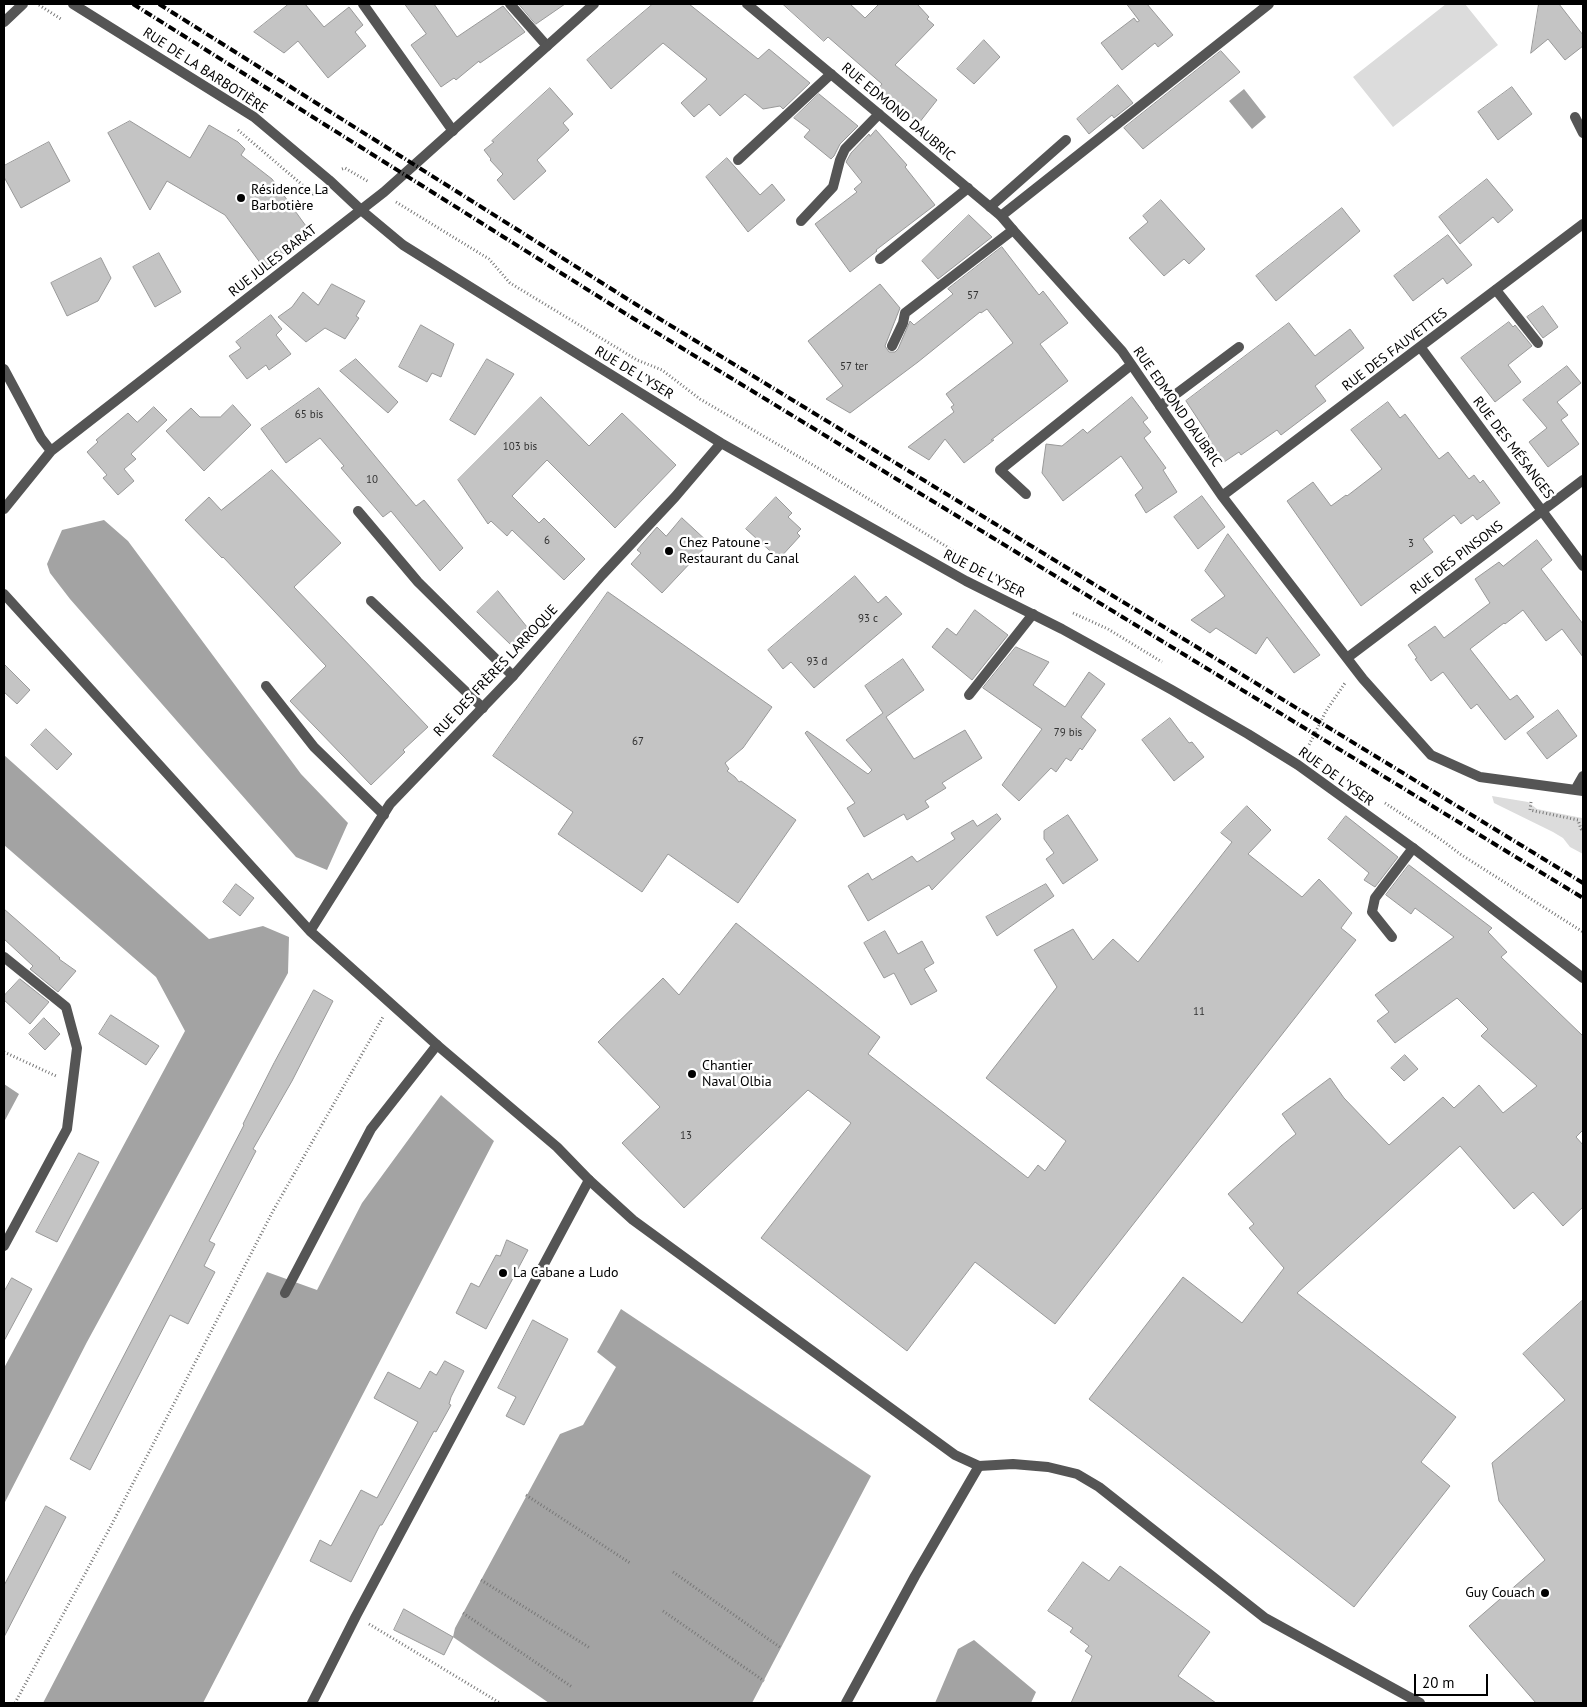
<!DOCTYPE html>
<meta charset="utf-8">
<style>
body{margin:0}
#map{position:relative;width:1587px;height:1707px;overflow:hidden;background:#fff;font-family:"PT Sans",sans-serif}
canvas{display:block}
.frame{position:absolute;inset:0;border:5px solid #000;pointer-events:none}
.scale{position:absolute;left:1414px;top:1674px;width:74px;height:22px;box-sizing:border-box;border:2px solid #000;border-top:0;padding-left:6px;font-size:15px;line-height:18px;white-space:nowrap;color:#000;-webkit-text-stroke:4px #fff;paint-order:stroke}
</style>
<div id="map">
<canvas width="1587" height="1707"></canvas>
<div class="frame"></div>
<div class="scale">20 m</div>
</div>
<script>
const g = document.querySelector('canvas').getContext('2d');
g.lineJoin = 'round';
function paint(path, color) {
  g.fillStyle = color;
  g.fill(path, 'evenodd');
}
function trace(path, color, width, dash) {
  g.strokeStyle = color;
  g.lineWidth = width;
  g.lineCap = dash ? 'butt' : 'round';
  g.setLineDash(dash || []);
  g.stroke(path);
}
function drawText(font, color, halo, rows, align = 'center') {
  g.font = font + ' "PT Sans",sans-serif';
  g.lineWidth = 5;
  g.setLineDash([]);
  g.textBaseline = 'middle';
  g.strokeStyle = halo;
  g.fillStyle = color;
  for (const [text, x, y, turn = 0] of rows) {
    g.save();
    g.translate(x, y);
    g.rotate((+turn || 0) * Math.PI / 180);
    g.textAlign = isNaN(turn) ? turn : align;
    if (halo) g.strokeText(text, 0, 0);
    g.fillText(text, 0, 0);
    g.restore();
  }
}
const green = new Path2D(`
 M1446 4H1465L1498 45 1393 127 1353 77Z
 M1492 796 1528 802 1537 809 1582 818 1583 854 1570 847 1563 838 1553 832 1494 803Z`);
const water = new Path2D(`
 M1244 89 1266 117 1252 129 1229 101Z
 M104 520 128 541 301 774 348 823 327 870 296 857 70 599 50 573 47 564 62 530Z
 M4 755 209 939 263 926 289 937 288 973 87 1342 4 1504V1368L185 1031 156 977 4 845Z
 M4 1084 19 1094 4 1122Z
 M441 1095 494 1141 203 1703H43L267 1272 317 1290 362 1203Z
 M621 1309 871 1476 752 1703H549L453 1637 455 1628 560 1434 583 1425 616 1367 597 1352Z
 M974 1640 1036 1692 1031 1703H935L958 1649Z`);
const building = new Path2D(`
 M289 4H305L324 27 349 7 363 25 355 32 366 46 328 78 298 41 284 53 254 32Z
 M405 4H434L457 37 503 6 525 32 480 63 479 61 456 80 454 78 441 87 411 45 426 34Z
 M519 4H565L536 24Z
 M653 4H689L758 59 769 49 810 83 783 109 780 106 763 109 745 94 720 116 709 104 694 117 681 103 707 79 663 43 611 89 587 60Z
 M783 4H850L865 18 879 4H917L929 17 927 19 934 25 895 65 937 100 919 123 877 90 882 84 828 37 824 41Z
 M1127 4H1147L1173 35 1158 47 1155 43 1122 70 1101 43 1134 18 1137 22 1139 21Z
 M1539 4H1559L1583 35V46L1565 60 1548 39 1531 53Z
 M984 40 1000 57 974 84 957 69Z
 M1221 51 1240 72 1143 149 1124 128Z
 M1118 85 1133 103 1114 118 1112 115 1089 134 1077 119Z
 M1512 87 1532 114 1498 140 1478 112Z
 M550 88 573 114 563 123 569 130 537 160 546 171 514 200 497 180 503 174 490 160 491 159 484 150 494 142 492 141Z
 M819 94 858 126 840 144 834 156 831 159 804 137 810 130 794 118Z
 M130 121 190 158 209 125 238 142 245 149 241 155 272 179 311 233 264 268 225 215 167 181 150 210 108 133Z
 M876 130 907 165 905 167 935 205 876 250 877 251 850 272 815 224 857 192 854 189 862 182 846 162 851 153 869 134 870 136Z
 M49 142 70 181 21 208 4 177V166Z
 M727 158 760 195 772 184 785 200 748 232 706 177Z
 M1487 179 1513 210 1498 223 1493 217 1460 244 1439 217Z
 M1161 200 1205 249 1189 264 1184 259 1164 276 1129 238 1148 222 1143 216Z
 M1342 208 1360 231 1276 301 1256 276Z
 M969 215 992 237 938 279 922 261Z
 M1448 235 1472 265 1447 284 1443 278 1413 301 1394 276Z
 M1002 247 1039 295 1043 291 1068 323 1040 344 1068 381 991 440H994L964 463 945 439 929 460 908 447 954 412 951 407 954 405 946 394 1013 343 987 309 981 313 980 312 918 362 850 413 826 399 843 386 808 341 880 284 900 308 885 346 889 352H895L898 349 910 321 914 325 953 294 948 289Z
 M159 253 181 292 155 307 133 267Z
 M101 258 111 278 98 301 67 316 51 283Z
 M332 284 365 301 356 316 359 318 345 339 325 328 306 342 278 317 292 307 303 292 318 305Z
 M1543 306 1558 327 1543 338 1527 317Z
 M271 315 282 329 276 335 291 354 269 370 266 365 247 379 229 356 241 348 236 342Z
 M1509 322 1513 327 1515 325 1532 346 1508 365 1521 382 1495 402 1461 358Z
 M1289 323 1315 356 1350 329 1364 348 1315 386 1326 401 1281 435 1277 430 1241 455 1239 452 1224 462 1207 438 1209 436 1186 401Z
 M421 325 454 344 441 377 432 373 427 382 399 367Z
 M356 359 398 402 388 413 340 371Z
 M487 359 514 374 475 435 450 420Z
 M1567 366 1581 383 1557 402 1568 415 1561 420 1579 444 1548 467 1529 442 1547 428 1523 400Z
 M319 388 416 506 424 500 463 548 440 571 391 511 383 517 341 468 344 466 320 438 286 463 261 429Z
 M541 397 589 446 622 413 676 465 615 528 547 460 512 496 539 523 544 518 585 559 564 580 512 530 507 536 491 521 488 524 458 480Z
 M1132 397 1148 418 1143 422 1151 432 1144 438 1166 468 1163 470 1177 492 1146 513 1135 495 1143 488 1121 456 1063 501 1042 473 1046 444 1062 446 1083 429 1087 433Z
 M1388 402 1400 418 1405 414 1439 459 1448 452 1469 479 1474 475 1480 483 1483 480 1500 503 1477 520 1473 515 1461 524 1454 515 1423 539 1433 552 1361 606 1287 501 1313 482 1331 506 1346 495 1347 496 1382 469 1351 430Z
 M233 405 251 425 204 471 166 431 191 408 200 417H220Z
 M154 407 167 420 131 454 136 459 124 469 134 481 118 495 103 478 107 475 87 452 98 442 96 440 128 413 137 422Z
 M272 470 341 543 294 587 428 727 403 750 405 752 371 785 290 701 326 666 223 557 222 558 185 520 209 497 221 510Z
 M1202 496 1225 527 1198 549 1174 517Z
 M776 497 792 513 788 517 801 529 797 533 800 536 779 559 746 529Z
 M682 518 709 543 662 593 631 564 641 553 637 550 657 527 666 536Z
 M1228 534 1320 655 1294 673 1267 637 1256 654 1216 628 1210 633 1191 620 1225 596 1205 571Z
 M1537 540 1552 560 1541 569 1583 624V657L1562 629 1546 641 1523 610 1505 624 1504 623 1470 649 1510 700 1517 695 1534 717 1505 740 1477 704 1471 709 1443 672 1431 681 1415 659 1417 658 1408 645 1435 626 1444 638 1490 603 1475 579 1499 562 1503 566Z
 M855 576 878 603 886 596 902 614 814 688 791 662 783 669 768 650Z
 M498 591 527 627 511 645 477 612Z
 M608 592 772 707 743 748 725 763 729 769 727 771 735 777 739 782 741 781 796 820 738 903 668 854 642 892 558 834 573 812 493 756Z
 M975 610 1008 635 972 680 932 647 947 628 956 635Z
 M1016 647 1049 662 1033 685 1065 707 1089 672 1105 684 1081 717 1096 730 1082 750 1080 748 1071 761 1066 758 1056 772 1051 768 1019 801 1002 785 1042 729 983 688Z
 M903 659 924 690 886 717 914 759 965 730 982 758 942 783 946 788 925 801 929 807 907 820 904 814 864 837 847 808 855 803 805 733 807 731 868 774 872 770 846 740 883 713 865 686Z
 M4 664 30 690 17 704 4 692Z
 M1558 710 1577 736 1547 759 1527 733Z
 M1170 718 1189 743 1192 742 1204 757 1174 781 1142 740Z
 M46 729 72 754 57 770 31 745Z
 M1247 806 1271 830 1248 854 1302 897 1319 879 1352 913 1341 928 1356 940 1055 1324 975 1262 907 1351 761 1238 851 1123 808 1090 684 1208 622 1143 660 1107 598 1042 663 978 679 995 736 923 880 1037 868 1054 1028 1178 1038 1165 1045 1171 1066 1141 986 1078 1057 987 1034 950 1073 929 1093 960 1113 939 1138 962 1232 842 1221 833Z
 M997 814 1001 819 932 890 929 885 868 921 848 886 868 873 872 880 912 856 917 862 955 839 951 833 973 820 977 826Z
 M1068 815 1098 860 1063 884 1046 859 1054 853 1044 839V831Z
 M1346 816 1398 857 1375 887 1364 880 1369 873 1328 839Z
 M1409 865 1492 928 1488 932 1507 952 1501 957 1583 1036V1130L1576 1137 1583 1145V1207L1563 1226 1533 1192 1514 1209 1460 1146 1297 1293 1456 1417 1421 1462 1450 1486 1354 1607 1089 1399 1183 1277 1242 1323 1284 1268 1249 1228 1254 1224 1228 1194 1281 1146 1296 1134 1282 1114 1330 1078 1344 1098 1389 1145 1443 1097 1454 1108 1479 1085 1503 1113 1537 1086 1481 1036 1488 1029 1457 998 1395 1043 1377 1021 1389 1012 1375 995 1454 937 1415 908 1411 914 1386 895Z
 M236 884 254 898 240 916 223 902Z
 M1046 884 1054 896 997 936 986 917Z
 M4 909 60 958 59 959 76 971 58 992 30 969 33 966 4 939Z
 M885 931 898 954 922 941 934 963 924 969 937 991 911 1005 894 973 884 978 864 943Z
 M20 979 49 1002 30 1024 4 1000V996Z
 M314 990 333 1001 292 1081 253 1149 256 1151 209 1241 215 1244 204 1266 215 1272 188 1324 170 1315 90 1470 70 1459 244 1125 243 1124 274 1063Z
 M111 1015 159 1046 146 1065 99 1034Z
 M44 1018 60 1034 45 1050 29 1034Z
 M1405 1055 1418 1069 1404 1081 1391 1068Z
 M79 1153 99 1162 57 1242 36 1232Z
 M507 1240 528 1250 486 1329 456 1313 471 1283 479 1287 496 1255 500 1256Z
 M12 1278 32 1289 4 1341V1292Z
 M1583 1300V1703H1536L1469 1626 1545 1560 1499 1501 1492 1463 1565 1400 1523 1354Z
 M533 1320 568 1339 524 1425 506 1416 516 1397 498 1388Z
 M445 1361 464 1371 451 1397 449 1404 451 1405 436 1432 434 1431 391 1509 382 1525H380L351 1582 310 1561 320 1540 331 1546 361 1490 377 1498 418 1422 374 1398 388 1372 420 1389 430 1371 436 1375Z
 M46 1506 66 1517 4 1637V1586Z
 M1083 1562 1109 1581 1120 1566 1210 1632 1178 1676 1216 1703H1071L1092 1656 1085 1651 1089 1646 1070 1632 1073 1628 1048 1611Z
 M404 1609 453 1637 444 1655 394 1630Z`);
const path = new Path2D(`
 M39 5 61 19
 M238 130 313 194 317 191
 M342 169 345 168 369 182
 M396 202 489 259 510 283 637 360 662 370 700 399 813 465 957 553
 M1073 613 1108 629 1162 662
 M1306 751 1326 711 1345 683
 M1531 802 1530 810 1578 820 1581 829 1583 830
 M1385 803 1443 841 1460 854 1583 932
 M4 1052 56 1076
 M526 1495 630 1563
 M673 1572 781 1648
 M481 1580 590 1648
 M663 1611 764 1681
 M463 1613 572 1687
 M369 1624 500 1703
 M15 1703 112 1524 273 1211 383 1017`);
const lane = new Path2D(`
 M363 4 453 131
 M510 4 547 46
 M738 160 831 74
 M990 207 1066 140
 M1001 216 1269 4
 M801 221 833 187 840 160 845 149 879 114
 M880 259 968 188
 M1496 290 1538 343
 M892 346 903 323 905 313 1013 230
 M1160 406 1239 347
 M1026 494 1000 470 1131 365
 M358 511 418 582 513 676
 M371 601 483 708
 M266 686 314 747 384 815
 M969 695 1033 614
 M1392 937 1372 912 1375 898 1413 848
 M4 957 66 1007 77 1048 67 1129 4 1246
 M285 1293 371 1129 437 1045
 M312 1703 356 1616 589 1180
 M846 1703 915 1576 979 1466`);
const street = new Path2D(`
 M73 4 254 117 329 180 361 210 403 245 584 358 721 443 966 581 1062 629 1172 690 1248 734 1298 765 1413 848 1583 978
 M747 4 1001 216 1013 230 1122 351 1222 496 1363 679 1431 755 1480 777 1583 791
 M4 22 23 4
 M1575 117 1583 133
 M1421 348 1583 566
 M4 369 41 438 51 451
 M1222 496 1583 224
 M4 509 51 451 384 192 594 4
 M4 594 310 931 437 1045 557 1147 589 1180 633 1220 955 1455 979 1466 1013 1464 1048 1467 1077 1474 1099 1487 1265 1618 1420 1703
 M1347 658 1583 480
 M1575 790 1583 776
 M310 931 390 804 513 676 602 575 675 497 721 443`);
const rail = new Path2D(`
 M133 4 631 317 1583 898
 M159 4 637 305 1583 883`);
const markers = [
 [241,198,5,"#000"],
 [669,551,5,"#000"],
 [692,1074,5,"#000"],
 [503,1273,5,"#000"],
 [1545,1593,5,"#000"]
];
const numberNames = [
 ["57",973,296],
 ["57 ter",854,367],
 ["65 bis",309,415],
 ["103 bis",520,447],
 ["10",372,480],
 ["6",547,541],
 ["3",1411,544],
 ["93 c",868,619],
 ["93 d",817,662],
 ["79 bis",1068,733],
 ["67",638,742],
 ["11",1199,1012],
 ["13",686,1136]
];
const streetNames = [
 ["RUE DE LA BARBOTIÈRE",205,71,33],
 ["RUE EDMOND DAUBRIC",898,112,40],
 ["RUE JULES BARAT",273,261,-38],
 ["RUE DES FAUVETTES",1395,350,-37],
 ["RUE DE L'YSER",634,373,31],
 ["RUE EDMOND DAUBRIC",1177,407,55],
 ["RUE DES MÉSANGES",1513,448,53],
 ["RUE DES PINSONS",1457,558,-37],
 ["RUE DE L'YSER",984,574,27],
 ["RUE DES FRÈRES LARROQUE",496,671,-47],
 ["RUE DE L'YSER",1336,777,36]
];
const poiNames = [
 ["Résidence La",251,190],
 ["Barbotière",251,206],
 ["Chez Patoune -",679,543],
 ["Restaurant du Canal",679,559],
 ["Chantier",702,1066],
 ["Naval Olbia",702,1082],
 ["La Cabane a Ludo",513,1273],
 ["Guy Couach",1535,1593,"right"]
];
paint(green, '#dcdcdc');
paint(water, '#a3a3a3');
paint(building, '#c4c4c4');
trace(building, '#999', 1);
trace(path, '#777', 3, [1, 2.5]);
trace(lane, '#555', 10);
trace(street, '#555', 10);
trace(rail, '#000', 4, [8, 2.5, 1, 2.5]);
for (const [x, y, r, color] of markers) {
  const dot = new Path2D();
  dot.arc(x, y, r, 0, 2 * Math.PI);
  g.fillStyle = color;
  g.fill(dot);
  trace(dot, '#fff', 2);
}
drawText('11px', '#313131', null, numberNames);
drawText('14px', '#000', '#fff', streetNames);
drawText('14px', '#000', '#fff', poiNames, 'left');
</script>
